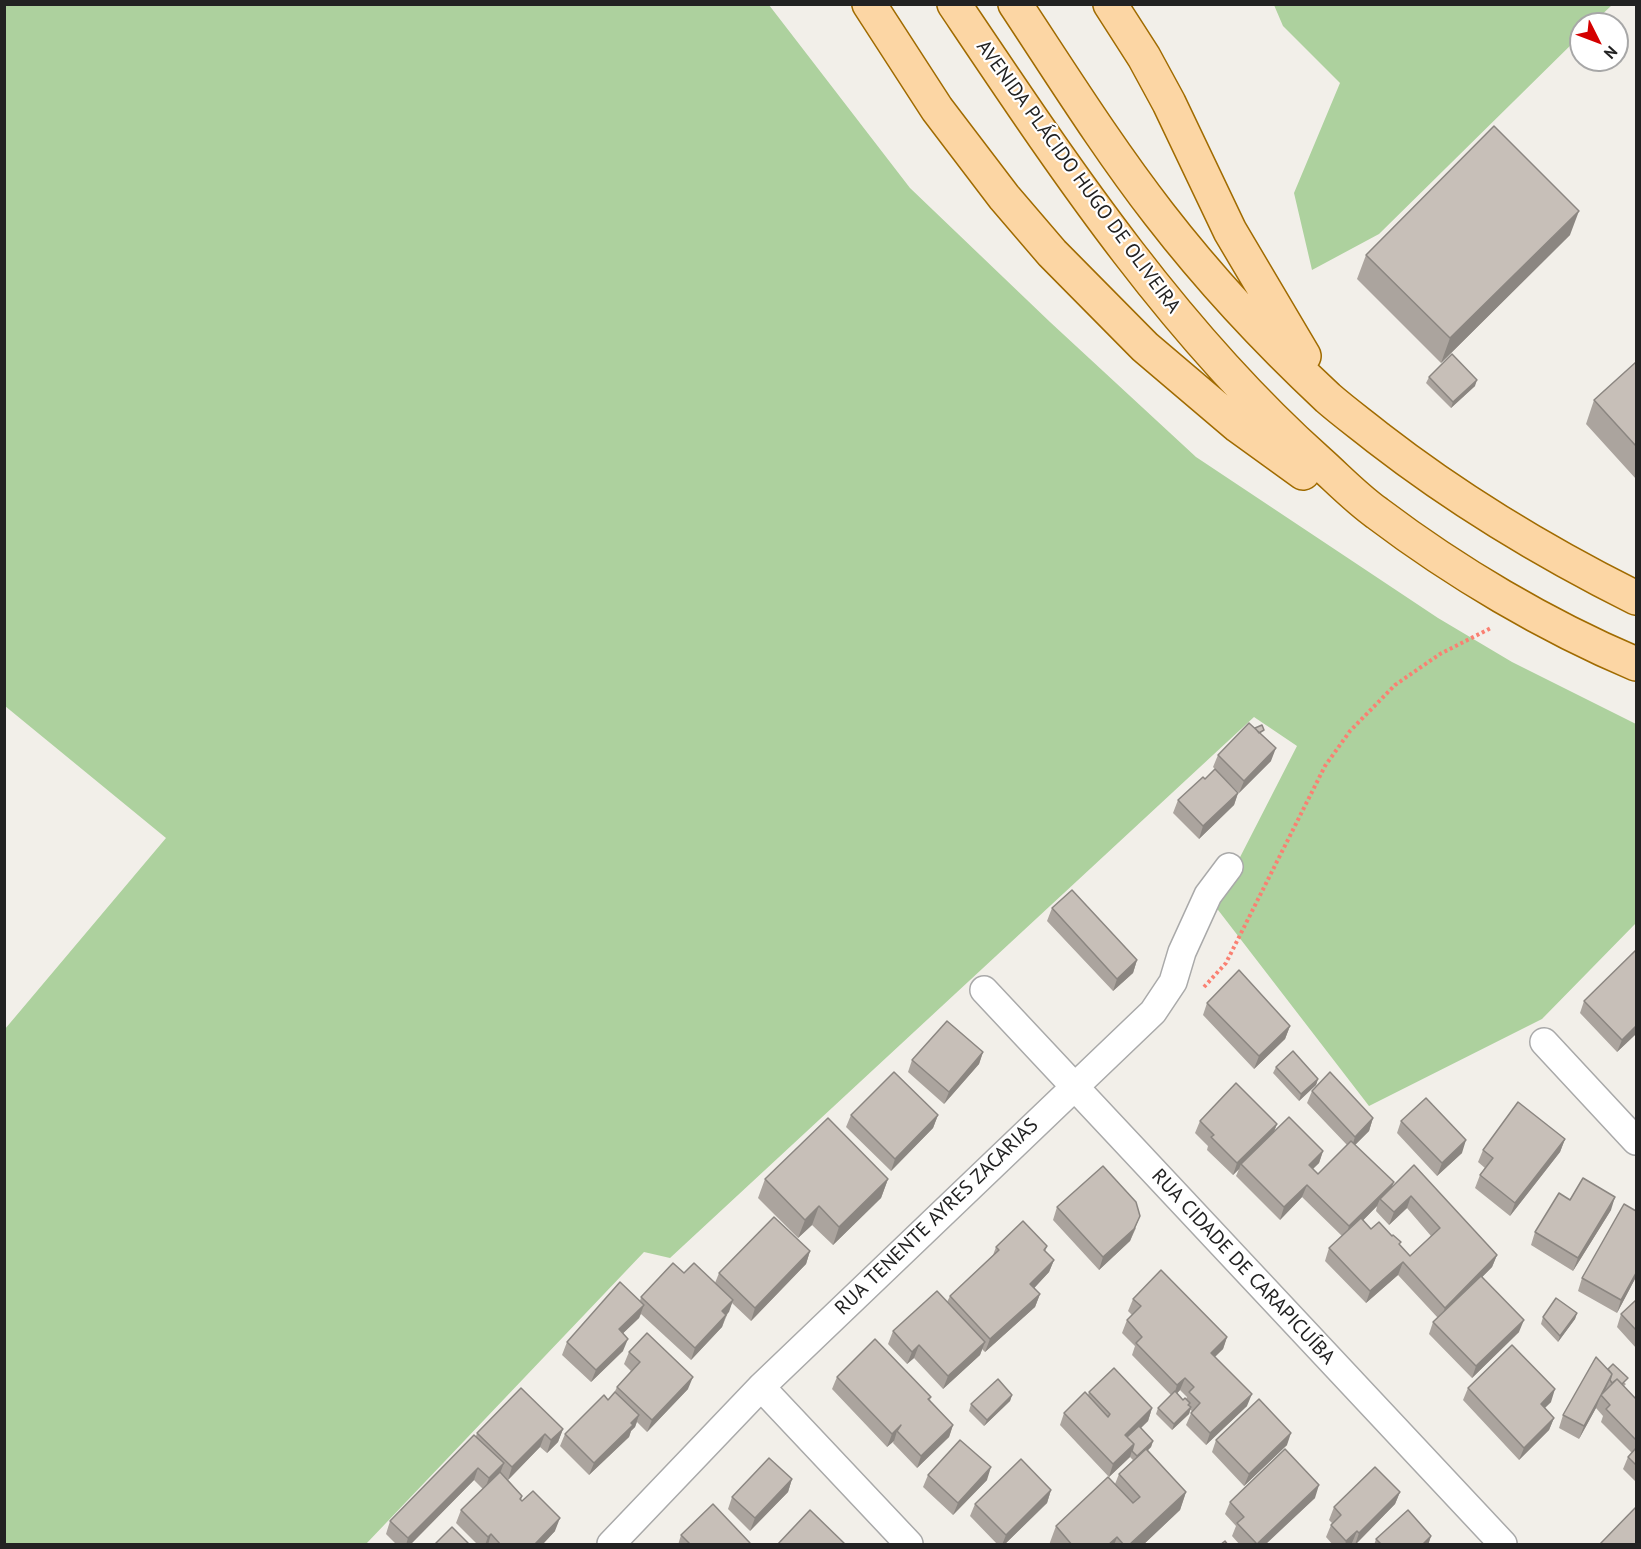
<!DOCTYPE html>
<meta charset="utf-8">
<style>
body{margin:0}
#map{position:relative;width:1641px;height:1549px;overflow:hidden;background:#f2efe9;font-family:"PT Sans",sans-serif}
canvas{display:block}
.frame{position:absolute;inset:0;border:6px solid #222;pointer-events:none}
.north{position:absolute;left:1569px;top:12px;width:60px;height:60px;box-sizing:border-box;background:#fff;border:2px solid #a7a7a7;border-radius:50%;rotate:132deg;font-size:16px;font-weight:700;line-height:24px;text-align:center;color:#222}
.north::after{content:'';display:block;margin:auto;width:21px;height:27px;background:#d40000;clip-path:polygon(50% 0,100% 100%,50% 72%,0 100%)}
</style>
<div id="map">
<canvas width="1641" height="1549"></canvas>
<div class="frame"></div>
<div class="north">N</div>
</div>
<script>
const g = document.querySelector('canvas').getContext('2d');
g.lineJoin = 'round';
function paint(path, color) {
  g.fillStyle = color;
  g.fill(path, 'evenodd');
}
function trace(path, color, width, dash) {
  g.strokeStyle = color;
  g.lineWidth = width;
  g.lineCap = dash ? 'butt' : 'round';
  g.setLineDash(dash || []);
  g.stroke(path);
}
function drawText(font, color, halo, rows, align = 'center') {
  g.font = font + ' "PT Sans",sans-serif';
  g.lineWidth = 4.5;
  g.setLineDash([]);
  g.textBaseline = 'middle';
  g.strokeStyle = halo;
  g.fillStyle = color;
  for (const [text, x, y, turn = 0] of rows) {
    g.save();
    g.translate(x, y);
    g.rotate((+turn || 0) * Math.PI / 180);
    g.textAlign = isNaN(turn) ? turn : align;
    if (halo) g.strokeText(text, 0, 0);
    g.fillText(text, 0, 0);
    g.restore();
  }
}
const forest = new Path2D(`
 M5 5H769L910 188 1050 322 1196 457 1438 618 1512 662 1636 724V923L1542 1019 1369 1106 1215 906 1297 746 1254 717 670 1258 644 1252 366 1544H5V1029L166 838 5 706Z
 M1274 5H1612L1592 24H1581V35L1379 234 1312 270 1294 193 1340 83 1283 26Z`);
const path = new Path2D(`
 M1204 987 1226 963 1325 766 1350 731 1395 685 1440 654 1491 628`);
const minor = new Path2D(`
 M984 990 1503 1544
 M1544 1042 1636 1141
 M761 1387 909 1544
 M611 1544 761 1387 1153 1012 1173 982 1182 952 1208 895 1229 867`);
const primary = new Path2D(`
 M869 4 937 109 1004 197 1052 253 1145 347 1238 426 1303 473
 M954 4C1063 166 1172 331 1319 462 1338 479 1356 498 1377 513 1455 572 1546 626 1636 664
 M1015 4C1062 75 1107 147 1159 214 1210 280 1268 342 1328 398 1344 412 1362 425 1378 438 1458 500 1546 553 1636 598
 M1110 4 1144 57 1169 103 1230 231 1304 356`);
const wall = new Path2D(`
 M1570 235 1441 363 1357 279 1366 255Z
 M1636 362V479L1586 424 1594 400Z
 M1429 377 1475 386 1451 408 1426 383Z
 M1262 735 1271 761 1239 793 1220 774 1238 793 1234 805 1199 839 1173 813 1178 800 1205 779 1215 769 1213 767 1218 755Z
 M1052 908 1137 960 1133 973 1113 991 1047 921Z
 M1584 1001 1636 1034 1617 1052 1580 1013Z
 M1207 1003 1290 1026 1285 1039 1254 1069 1203 1015Z
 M983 1052 979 1064 944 1104 908 1072 912 1060Z
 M1276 1067 1318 1079 1316 1085 1299 1101 1273 1073Z
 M1312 1091 1373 1118 1369 1131 1355 1145 1392 1187 1414 1165 1497 1255 1492 1267 1482 1277 1519 1332 1472 1378 1429 1334 1433 1322 1438 1318 1398 1275 1366 1303 1325 1261 1329 1248 1342 1236 1302 1197 1280 1220 1236 1176 1239 1169 1233 1175 1207 1150 1208 1146 1195 1133 1200 1121 1277 1124 1274 1131 1323 1151 1319 1163 1313 1169 1318 1174 1347 1145 1307 1103ZM1377 1206 1376 1211 1389 1225 1407 1208 1431 1236 1410 1256 1400 1245 1371 1229 1363 1220Z
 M851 1115H938L933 1128 891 1171 846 1127Z
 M1401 1121 1462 1153 1437 1176 1397 1133Z
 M1565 1139 1560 1152 1510 1216 1475 1188 1480 1175 1485 1168 1478 1162 1483 1150Z
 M765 1179H888L881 1198 833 1245 812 1225 798 1238 758 1198Z
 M1057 1207 1136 1228 1130 1241 1099 1270 1053 1220Z
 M1611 1210 1573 1271 1531 1245 1535 1232Z
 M1636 1211V1277L1617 1313 1578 1291 1582 1278Z
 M1047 1246 1045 1252 1054 1260 1049 1272 1034 1288 1040 1294 1035 1307 985 1352 982 1349 980 1355 943 1389 914 1358 907 1364 888 1344 893 1331 947 1302 950 1296 993 1255 996 1247Z
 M810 1251 806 1264 751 1321 732 1303 722 1327 691 1360 641 1314 639 1318 623 1333V1351L591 1382 562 1355 567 1342 640 1301 641 1297 684 1273 715 1283 719 1273Z
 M1133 1299 1227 1337 1223 1349 1215 1357 1247 1406 1206 1445 1186 1425 1192 1411 1190 1410 1189 1414 1172 1430 1156 1414 1158 1408 1171 1395 1132 1355 1135 1346 1122 1333 1127 1320 1132 1315 1128 1311ZM1180 1390 1187 1397 1186 1399 1183 1400 1177 1393Z
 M1636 1300V1348L1617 1327 1621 1314Z
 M1577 1313 1575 1319 1558 1342 1541 1324 1543 1317Z
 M629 1352 688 1389 647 1432 637 1422 635 1427 631 1431 629 1437 589 1475 560 1446 565 1434 608 1400 614 1393 617 1387 631 1371 624 1364Z
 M1608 1369 1626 1384 1624 1386 1636 1399V1482L1623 1469 1628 1457 1632 1453 1601 1422 1603 1416 1596 1408 1579 1439 1559 1428 1563 1415Z
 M837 1377 931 1397 930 1400 953 1425 949 1437 917 1468 893 1443 894 1441 887 1447 832 1389Z
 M1468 1388 1551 1402 1545 1408 1554 1418 1549 1430 1519 1460 1463 1400Z
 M1089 1392 1152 1408 1148 1421 1141 1428 1153 1441 1151 1447 1148 1450 1186 1492 1180 1510 1143 1545H1049L1056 1526 1115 1484 1119 1474 1133 1460 1130 1457 1109 1477 1060 1425 1064 1413 1088 1395Z
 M1012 1395 1010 1401 984 1426 969 1411 971 1404Z
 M563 1429 558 1442 547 1453 540 1447 508 1480 522 1496 521 1500 555 1531 542 1545H478L456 1523 461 1510 483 1489 474 1480 410 1545H397L386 1534 390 1521 476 1436 477 1433Z
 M1216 1440 1287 1445 1244 1486 1212 1452Z
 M928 1475 987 1480 953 1515 923 1487Z
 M792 1479 788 1492 750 1531 728 1509 732 1497Z
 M1051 1490 1047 1503 1004 1545H998L970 1516 975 1504Z
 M1400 1492 1395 1504 1355 1545 1352 1543 1351 1545H1333L1326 1537 1331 1525 1332 1523 1329 1520 1334 1507Z
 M1315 1498 1265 1544 1240 1545 1232 1536 1236 1526 1225 1514 1230 1502Z
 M681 1535 750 1543V1545H678Z
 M1431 1536 1428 1545H1374L1376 1539Z`);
const shadedWall = new Path2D(`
 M1579 211 1570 235 1441 363 1450 338Z
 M1477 380 1475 386 1451 408 1453 402Z
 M1276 748 1271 761 1239 793 1244 781Z
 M1238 793 1234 805 1199 839 1203 826Z
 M1137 960 1133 973 1113 991 1117 979Z
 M1290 1026 1285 1039 1254 1069 1259 1056Z
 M1636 1026V1034L1617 1052 1622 1040Z
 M983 1052 979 1064 944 1104 949 1092Z
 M1318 1079 1316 1085 1299 1101 1301 1094Z
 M938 1115 933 1128 891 1171 895 1159Z
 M1373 1118 1369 1131 1351 1149 1355 1137Z
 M1277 1124 1272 1137 1241 1164 1239 1169 1233 1175 1237 1163Z
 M1565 1139 1560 1152 1510 1216 1515 1203Z
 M1466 1140 1462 1153 1437 1176 1442 1163Z
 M1323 1151 1319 1163 1304 1177 1309 1165Z
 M888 1179 881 1198 833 1245 839 1227Z
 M1394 1182 1389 1194 1380 1199 1377 1206 1345 1239 1349 1226Z
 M1307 1185 1302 1197 1280 1220 1284 1207Z
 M1411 1196 1407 1208 1389 1225 1394 1212Z
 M1615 1197 1611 1210 1573 1271 1578 1258Z
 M819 1206 812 1225 798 1238 805 1220Z
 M1140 1216 1130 1241 1099 1270 1103 1257Z
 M810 1251 806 1264 751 1321 755 1308Z
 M1497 1255 1492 1267 1440 1320 1445 1308Z
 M1054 1260 1049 1272 1026 1297 1030 1284Z
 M1403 1262 1398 1275 1366 1303 1370 1291Z
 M1636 1273V1277L1617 1313 1621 1300Z
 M1040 1294 1035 1307 985 1352 990 1339Z
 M733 1300 729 1312 718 1323 722 1311Z
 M644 1305 639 1318 614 1342 619 1329Z
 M1577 1313 1575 1319 1558 1342 1560 1336Z
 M726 1315 722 1327 691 1360 695 1348Z
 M1524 1320 1519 1332 1472 1378 1476 1366Z
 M1227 1337 1223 1349 1206 1365 1211 1353Z
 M628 1339 623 1351 591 1382 596 1370Z
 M985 1342 980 1355 943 1389 948 1376Z
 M919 1345 914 1358 907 1364 912 1352Z
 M1612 1374 1607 1386 1602 1397 1601 1395Z
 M693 1377 688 1389 647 1432 652 1420Z
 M1185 1378 1180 1390 1173 1398 1177 1385Z
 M1555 1389 1551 1402 1536 1416 1541 1404Z
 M1252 1394 1247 1406 1206 1445 1210 1433Z
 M1012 1395 1010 1401 984 1426 987 1420Z
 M1601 1395 1596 1408 1579 1439 1584 1426Z
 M1191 1407 1189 1414 1172 1430 1174 1424Z
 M1152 1408 1148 1421 1125 1443V1435Z
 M639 1415 635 1427 631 1431 629 1437 589 1475 594 1463Z
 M1554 1418 1549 1430 1519 1460 1524 1448Z
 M901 1425 897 1431 894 1441 887 1447 892 1434Z
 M953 1425 949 1437 917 1468 921 1456Z
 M563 1429 558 1442 547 1453 551 1440Z
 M1291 1433 1287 1445 1244 1486 1249 1474Z
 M545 1434 540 1447 508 1480 512 1467Z
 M1153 1441 1151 1447 1135 1463 1137 1456Z
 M1134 1444 1130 1457 1109 1477 1113 1464Z
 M504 1463 499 1476 484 1491 489 1478Z
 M991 1467 987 1480 953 1515 958 1503Z
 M478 1468 474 1480 410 1545H406L408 1538Z
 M792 1479 788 1492 750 1531 755 1518Z
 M1319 1485 1315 1498 1265 1545H1256Z
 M1051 1490 1047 1503 1004 1545H1002L1006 1535Z
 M1186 1492 1180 1510 1143 1545H1129Z
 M1400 1492 1395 1504 1355 1545 1359 1533Z
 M560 1518 555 1531 542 1545H534Z
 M1357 1531 1352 1543 1351 1545H1345L1346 1541Z
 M491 1534 488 1545H485L488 1537Z
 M1431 1536 1428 1545H1422Z
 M1117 1537 1114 1545H1108Z`);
const building = new Path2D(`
 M1494 126 1579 211 1450 338 1366 255Z
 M1452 354 1477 380 1453 402 1429 377Z
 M1636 362V446L1594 400Z
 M1249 723 1276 748 1244 781 1218 755Z
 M1262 725 1264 730 1259 733 1255 728Z
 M1215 769 1238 793 1203 826 1178 800 1203 777 1205 779Z
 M1072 890 1137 960 1117 979 1052 908Z
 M1636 950V1026L1622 1040 1584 1001Z
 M1239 970 1290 1026 1259 1056 1207 1003Z
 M947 1021 983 1052 949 1092 912 1060Z
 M1293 1051 1318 1079 1301 1094 1276 1067Z
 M894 1072 938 1115 895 1159 851 1115Z
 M1330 1072 1373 1118 1355 1137 1312 1091Z
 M1236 1083 1277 1124 1237 1163 1211 1137 1214 1135 1200 1121Z
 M1426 1098 1466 1140 1442 1163 1401 1121Z
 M1518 1102 1565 1139 1515 1203 1480 1175 1493 1158 1483 1150Z
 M1289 1117 1323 1151 1309 1165 1318 1174 1351 1141 1394 1182 1349 1226 1307 1185 1284 1207 1241 1164Z
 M828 1118 888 1179 839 1227 819 1206 805 1220 765 1179Z
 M1414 1165 1497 1255 1445 1308 1403 1262 1370 1291 1329 1248 1361 1218 1371 1229 1379 1222 1392 1236 1393 1235 1401 1242 1399 1244 1410 1256 1440 1228 1411 1196 1394 1212 1380 1199Z
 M1103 1166 1136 1202 1140 1216 1134 1229 1103 1257 1057 1207Z
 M1583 1178 1615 1197 1578 1258 1535 1232 1559 1193 1570 1200Z
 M1624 1204 1636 1211V1273L1621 1300 1582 1278Z
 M774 1217 810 1251 755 1308 719 1273Z
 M1023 1221 1047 1246 1044 1250 1054 1260 1030 1284 1040 1294 990 1339 950 1296 999 1250 996 1247Z
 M673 1263 684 1273 694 1263 733 1300 722 1311 726 1315 695 1348 641 1297Z
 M1161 1270 1227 1337 1211 1353 1252 1394 1210 1433 1191 1413 1200 1403 1189 1392 1194 1387 1185 1378 1177 1385 1136 1343 1142 1337 1127 1320 1141 1306 1133 1299Z
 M1481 1276 1524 1320 1476 1366 1433 1322Z
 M620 1282 644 1305 619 1329 628 1339 596 1370 567 1342Z
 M937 1291 985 1342 948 1376 919 1345 912 1352 893 1331Z
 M1556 1298 1577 1313 1560 1336 1543 1317Z
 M1636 1300V1330L1621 1314Z
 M647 1333 693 1377 652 1420 617 1387 640 1362 629 1352Z
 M875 1339 931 1397 928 1399 953 1425 921 1456 897 1431 901 1425 892 1434 837 1377Z
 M1512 1345 1555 1389 1541 1404 1554 1418 1524 1448 1468 1388Z
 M1596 1357 1612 1374 1601 1395 1617 1379 1636 1399V1440L1606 1409 1610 1405 1601 1395 1584 1426 1563 1415Z
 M1613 1364 1628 1378 1622 1384 1617 1379 1612 1383 1610 1380 1612 1374 1608 1369Z
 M1114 1368 1152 1408 1125 1435 1134 1444 1113 1464 1064 1413 1085 1392 1108 1417 1110 1414 1089 1392Z
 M998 1379 1012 1395 987 1420 971 1404Z
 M521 1388 563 1429 551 1440 545 1434 512 1467 477 1433Z
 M1175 1391 1183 1400 1185 1398 1190 1403 1188 1405 1191 1407 1174 1424 1158 1408Z
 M615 1392 639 1415 631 1423 633 1425 594 1463 565 1434 604 1395 608 1400Z
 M1259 1399 1291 1433 1249 1474 1216 1440Z
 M1139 1426 1153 1441 1137 1456 1132 1451 1134 1444 1127 1437Z
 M474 1435 504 1463 489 1478 478 1468 408 1538 390 1521Z
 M960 1440 991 1467 958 1503 928 1475Z
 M1636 1448V1465L1628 1457Z
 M1146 1449 1186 1492 1129 1545H1124L1117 1537 1108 1545H1072L1056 1526 1108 1477 1133 1503 1140 1497 1119 1474Z
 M1285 1449 1319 1485 1257 1544 1237 1523 1244 1517 1230 1502Z
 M769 1458 792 1479 755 1518 732 1497Z
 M1021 1459 1051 1490 1006 1535 975 1504Z
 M1375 1467 1400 1492 1359 1533 1357 1531 1346 1541 1331 1525 1341 1515 1334 1507Z
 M500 1472 522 1496 520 1499 522 1501 533 1491 560 1518 534 1545H501L491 1534 488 1537 461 1510Z
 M713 1504 750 1543 749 1545H691L681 1535Z
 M1636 1507V1545H1600V1544Z
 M810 1510 846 1545H777Z
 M1408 1510 1431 1536 1422 1545H1382L1376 1539Z
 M452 1527 470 1545H434Z
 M1225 1541 1228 1545H1220Z`);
const streetNames = [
 ["AVENIDA PLÁCIDO HUGO DE OLIVEIRA",1078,177,54],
 ["RUA TENENTE AYRES ZACARIAS",937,1217,-44],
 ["RUA CIDADE DE CARAPICUÍBA",1243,1267,47]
];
paint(forest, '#add19e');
trace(minor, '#a9a9a9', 30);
trace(primary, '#a06b00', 36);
trace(path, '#fa8072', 4, [3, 3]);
trace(minor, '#fff', 27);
trace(primary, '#fcd6a4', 33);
paint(wall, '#aba49e');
paint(shadedWall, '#8b8681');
paint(building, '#c7bfb8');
trace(building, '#8b8681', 1.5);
drawText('20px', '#222', '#fff', streetNames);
</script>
